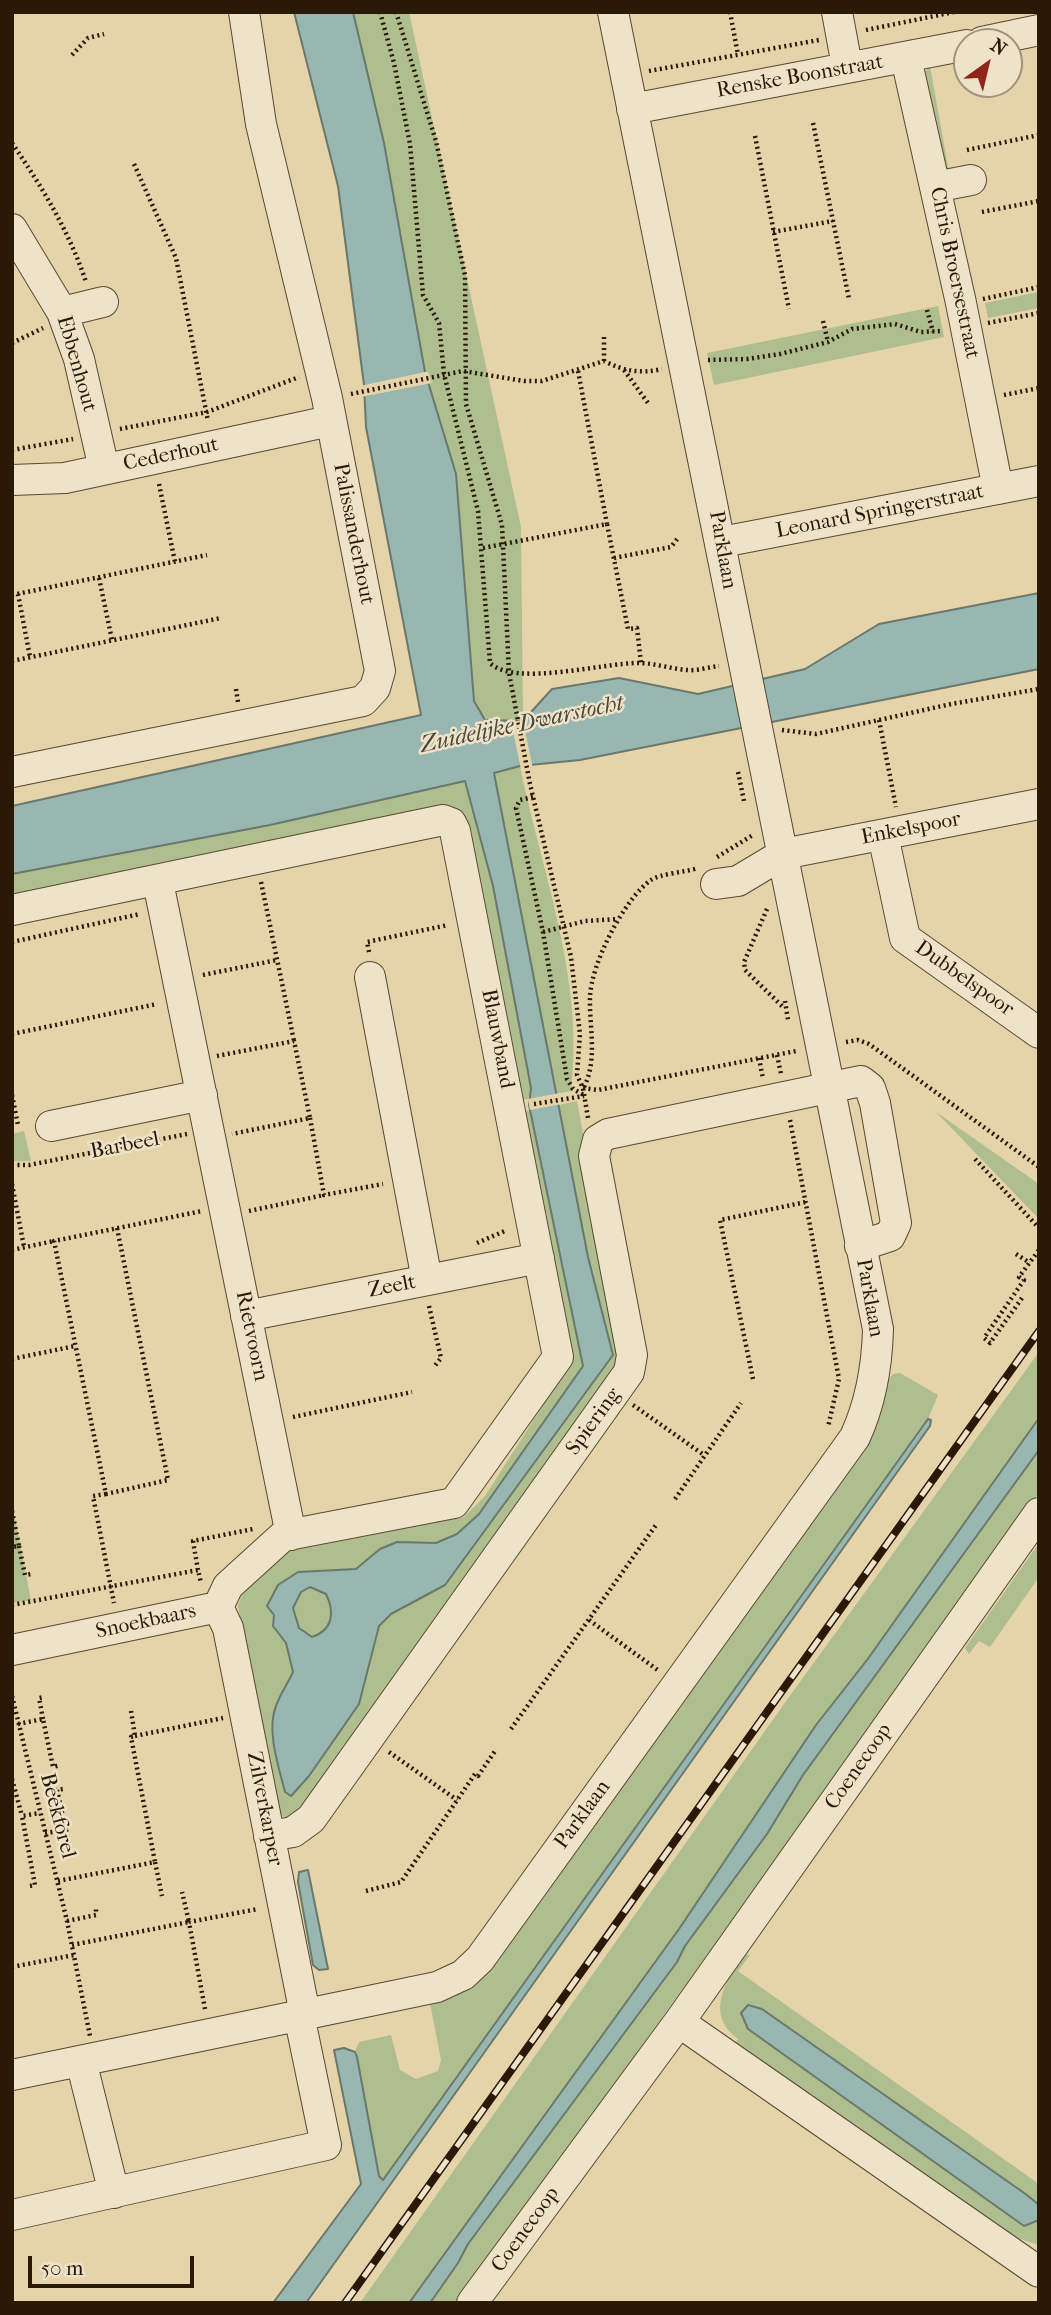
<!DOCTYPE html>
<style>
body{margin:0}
#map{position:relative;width:1051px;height:2315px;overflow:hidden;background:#e5d4aa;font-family:"IM FELL French Canon",serif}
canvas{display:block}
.frame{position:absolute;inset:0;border:14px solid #2a1907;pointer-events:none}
.north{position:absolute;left:953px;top:28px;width:70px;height:70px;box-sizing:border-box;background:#eee3c8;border:2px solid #a0927b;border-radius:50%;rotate:34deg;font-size:19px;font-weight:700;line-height:28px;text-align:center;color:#2a1907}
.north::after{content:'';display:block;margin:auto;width:24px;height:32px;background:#8f2418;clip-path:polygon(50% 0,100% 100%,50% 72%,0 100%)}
.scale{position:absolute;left:28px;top:2256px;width:166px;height:32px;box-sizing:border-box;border:4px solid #2a1907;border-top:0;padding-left:9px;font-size:21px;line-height:24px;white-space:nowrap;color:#2a1907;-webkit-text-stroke:5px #eee3c8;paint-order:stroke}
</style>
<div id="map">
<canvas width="1051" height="2315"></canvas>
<div class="frame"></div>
<div class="north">N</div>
<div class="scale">50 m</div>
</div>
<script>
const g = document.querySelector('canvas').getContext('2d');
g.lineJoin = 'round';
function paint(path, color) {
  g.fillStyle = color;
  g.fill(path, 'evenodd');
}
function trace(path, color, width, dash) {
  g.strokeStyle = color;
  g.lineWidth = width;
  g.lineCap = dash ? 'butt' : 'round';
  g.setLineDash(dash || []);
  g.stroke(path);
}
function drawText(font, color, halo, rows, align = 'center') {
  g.font = font + ' "IM FELL French Canon",serif';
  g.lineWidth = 5;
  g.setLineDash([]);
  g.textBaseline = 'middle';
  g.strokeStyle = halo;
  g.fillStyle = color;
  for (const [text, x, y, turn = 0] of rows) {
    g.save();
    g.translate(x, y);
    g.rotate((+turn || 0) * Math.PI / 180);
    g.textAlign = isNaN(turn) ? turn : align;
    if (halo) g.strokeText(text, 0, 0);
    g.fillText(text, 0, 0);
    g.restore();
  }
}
const green = new Path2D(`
 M353 12H409L521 527 523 720 512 723 485 720 474 701 456 474 425 372 384 143Z
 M930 66 949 172 943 174 924 73Z
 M1039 292V308L988 318 985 303Z
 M938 306 944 337 714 385 707 353Z
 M982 327 1010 465 1008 466 976 328Z
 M520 766C542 874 585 980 571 1091L556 1094 494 773Z
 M464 781 493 886 531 1088 528 1099 518 1101 460 816 12 900V874L270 825Z
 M577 1101 625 1357 294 1819 281 1816 265 1769 238 1605 245 1587 285 1552 464 1517 485 1496 570 1363 571 1350 549 1234 520 1113 530 1110 583 1366 479 1514 457 1534 436 1543 397 1542 380 1549 356 1569 298 1572 274 1615 273 1626 286 1643 293 1672 275 1707 359 1704 379 1626 391 1614 445 1585 613 1355 588 1257 559 1105Z
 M936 1112 1039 1184V1219Z
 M24 1131 31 1161H12V1134Z
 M1039 1352V1418L867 1660 816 1725 679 1929 409 2303H360L789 1697Z
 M900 1373 938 1395 928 1419 383 2180 379 2176 355 2052 359 2042 391 2035 400 2070 416 2079 438 2071 441 2060 430 2003 886 1382 893 1374Z
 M1039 1450V1492L529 2203 462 2303H430L458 2263 468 2244 677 1962 685 1946 767 1834 803 1775Z
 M12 1505 31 1600 12 1603Z
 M1039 1543V1577L990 1647 979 1641 969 1654 965 1648Z
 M310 1587 326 1594C335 1612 333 1630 312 1637L299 1628 293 1608 301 1592Z
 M745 1954 750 1955 738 1971 1039 2184V2205L748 2029 1023 2226 1039 2220V2245L1017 2238 735 2044 738 2039C704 2014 726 1980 745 1954Z`);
const water = new Path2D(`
 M294 12H353L384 143 425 372 456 474 474 701 485 720 523 721 552 689 619 678 698 694 805 669 879 624 1039 593V669L580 760 520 766 494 773 588 1257 613 1355 445 1585 391 1614 379 1626 359 1704 309 1776 291 1796 285 1792C279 1768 266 1730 276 1706 280 1694 288 1683 293 1672L286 1643 273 1626 274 1615 267 1606 278 1585 298 1572 356 1569 380 1549 397 1542 436 1543 457 1534 479 1514 583 1366 529 1105 531 1088 493 886 465 781 270 825 12 874V806L421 715 366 427 364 385 338 186ZM310 1587 326 1594C335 1612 333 1630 312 1637L299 1628 293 1608 301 1592Z
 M1039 1418V1450L803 1775 767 1834 685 1946 677 1962 468 2244 458 2263 430 2303H409L679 1929 816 1725 867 1660Z
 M928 1419 931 1420 930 1426 306 2303H273L361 2184 334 2050 344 2048 355 2052 357 2057 379 2176 383 2180Z
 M308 1870 328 1969 319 1970 313 1965 298 1882 299 1872Z
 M748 2005 762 2009 1027 2195 1039 2205V2220L1024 2226 748 2029 741 2013Z`);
const pier = new Path2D(`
 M425 372H428L432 383 361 397 360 386Z
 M523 720V721L533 769H521L511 722Z
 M560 1093 562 1104 530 1110 528 1099Z`);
const path = new Path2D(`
 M380 12 394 63 410 144 423 295 439 323 444 374 478 511 490 663C515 687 602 663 638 663 655 663 671 669 687 670 697 671 709 667 719 666
 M396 12 436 141 465 275 466 404 502 525 509 673 530 784 571 957 580 1034 577 1075 583 1088 588 1118
 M730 12 738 55
 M866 30 954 12
 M72 55 88 38 104 34
 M649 71 819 40
 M813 123 849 299
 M755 136 789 309
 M12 143C42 187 69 231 86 282
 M967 150 1039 135
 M134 164 176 258 208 421
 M982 212 1039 201
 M773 232 833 221
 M983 299 1039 287
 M927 310 933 332
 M823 321 828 342
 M988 323 1039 313
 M12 343 43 328
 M708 360 747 359 780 354 828 342 852 329 895 324 921 332 941 331
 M604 361V337
 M624 370 648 403
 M578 371 607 524
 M351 394 463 371 524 381H542L604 361C624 371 640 374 662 369
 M1004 395 1039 388
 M120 429 207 412 299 377
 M12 450 73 439
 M159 484 175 562
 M483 548 607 524 628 629 637 628 641 663
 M614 558 671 547 678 538
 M99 578 112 640
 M18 594 30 657
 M12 595 207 555
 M12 661 221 618
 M236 689 238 702
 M879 720 896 807
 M782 730 816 734 951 704 1039 689
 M738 772 744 801
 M533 797 520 800 516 808 543 932 567 1079 573 1089 584 1095
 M717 857 753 835
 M261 882 294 1041
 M767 909 744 962 745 970 784 1008
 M543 932 585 921 618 919
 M12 942 140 914
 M369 952 367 942 448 925
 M203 975 277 960
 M785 1001 788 1020
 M12 1034 157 1004
 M846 1042 858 1040 869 1044 1039 1167
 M777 1055 781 1074
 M217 1056 294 1041 310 1118 232 1134
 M759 1058 763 1079
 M584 1087C598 1059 589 1027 590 997 591 964 624 899 651 880 659 874 686 872 698 868
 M583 1088 598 1090 796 1051
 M12 1095 18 1125
 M534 1104 584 1096
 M310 1118 324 1195 383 1184
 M790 1120 839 1379 828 1427
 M975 1159 1039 1228
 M12 1165H29L187 1134
 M12 1184 24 1247
 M249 1211 324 1195
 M117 1228 168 1480 106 1494 54 1241 202 1211
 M477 1243 507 1230
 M12 1250 54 1241
 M1016 1254 1030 1263
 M1022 1298 990 1343 984 1338 1024 1280 1019 1277 1039 1250
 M429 1306 441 1358 434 1367
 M12 1359 75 1346
 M753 1379 720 1220 806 1202
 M633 1405 704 1455
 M293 1417 412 1392
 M106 1494 93 1496 114 1603
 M675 1499 741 1403
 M12 1511 19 1546 12 1547
 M19 1546 25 1575 31 1574
 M198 1570 193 1541 253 1529
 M12 1605 198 1570 201 1583
 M589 1620 659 1671
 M12 1696 67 1921 90 2036
 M131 1711 135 1736 131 1737 155 1862
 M43 1719 39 1698 44 1697
 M18 1724 43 1719 53 1767 60 1765
 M511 1729 656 1525
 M135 1736 223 1718
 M389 1752 457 1800
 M12 1779 22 1816
 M66 1830 70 1851 75 1850
 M45 1833 66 1830 57 1790 63 1789
 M58 1881 155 1862 162 1896
 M30 1886 35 1885 22 1816 40 1813
 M366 1891 401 1882 475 1774 478 1776 495 1751
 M67 1921 96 1915V1909
 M72 1945 189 1922 182 1892
 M12 1967 74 1955
 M205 2009 189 1922 258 1909`);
const minor = new Path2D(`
 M837 12 847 66
 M982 42 1039 30
 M906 58 961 303 998 489
 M632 109 967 45
 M935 187 971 180
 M12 229 62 312 79 359 104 469
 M62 312 103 302
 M12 480 65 478 330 421
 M722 542 1039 481
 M12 772 363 701 375 688 380 671 327 398 261 124 244 12
 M883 835 905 938 1039 1033
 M158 882 291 1535
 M716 884 738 881 783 854 1039 804
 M12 910 443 820 451 823 455 831 558 1357 454 1503 283 1536 228 1586 218 1607
 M370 977 427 1280
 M51 1126 202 1095
 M246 1316 539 1258
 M218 1607 228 1628 305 2014
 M12 1650 218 1607
 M269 1836 293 1832 311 1819 629 1372 632 1355 594 1156 598 1140 608 1134 861 1081 870 1088 875 1103 896 1223 890 1236 860 1246
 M679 2022 1039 2272
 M81 2061 114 2193
 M12 2075 437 1987 463 1975 480 1959 855 1437C871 1402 877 1368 878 1329L613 12
 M12 2215 326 2145 299 2015
 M472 2303 679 2022 1039 1513`);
const rail = new Path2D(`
 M345 2303 1039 1331`);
const streetNames = [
 ["Renske Boonstraat",800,77,-10],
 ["Chris Broersestraat",954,273,78],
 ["Ebbenhout",76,364,74],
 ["Cederhout",171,455,-12],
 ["Leonard Springerstraat",880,512,-11],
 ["Palissanderhout",353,534,79],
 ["Parklaan",722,550,80],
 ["Enkelspoor",911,829,-11],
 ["Dubbelspoor",964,979,35],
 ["Blauwband",497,1039,79],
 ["Barbeel",125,1146,-11],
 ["Zeelt",392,1287,-11],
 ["Parklaan",869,1298,80],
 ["Rietvoorn",251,1336,78],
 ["Spiering",594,1422,-54],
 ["Snoekbaars",146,1622,-12],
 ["Coenecoop",859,1767,-55],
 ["Zilverkarper",264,1809,79],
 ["Parklaan",583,1815,-54],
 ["Beekforel",57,1816,75],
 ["Coenecoop",526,2230,-54]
];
const waterNames = [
 ["Zuidelijke Dwarstocht",522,725,-12]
];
paint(green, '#aebe8e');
paint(water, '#97b7b0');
trace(water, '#6b786c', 2);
paint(pier, '#e5d4aa');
trace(minor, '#594830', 32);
trace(path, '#2a1907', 4.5, [2, 3.5]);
trace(minor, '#eee3c8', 30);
trace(rail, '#2a1907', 8);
trace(rail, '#eee3c8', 5, [16]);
drawText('21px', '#2a1907', '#eee3c8', streetNames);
drawText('italic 23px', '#4b483a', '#eee3c8', waterNames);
</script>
